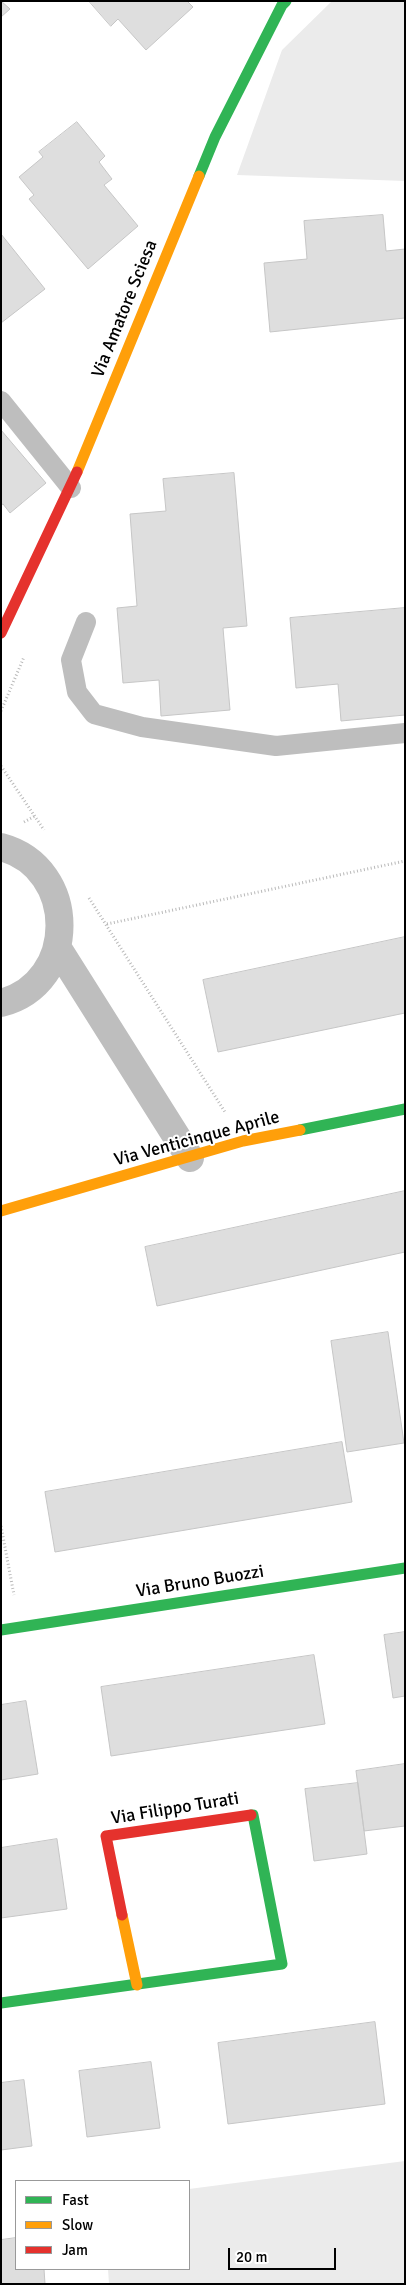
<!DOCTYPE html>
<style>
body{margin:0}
#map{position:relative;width:406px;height:2285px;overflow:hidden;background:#fff;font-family:Signika,sans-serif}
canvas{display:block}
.frame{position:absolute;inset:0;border:2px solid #000;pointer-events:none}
.legend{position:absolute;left:15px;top:2180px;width:175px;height:90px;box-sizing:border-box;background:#fff;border:1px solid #999;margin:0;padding:6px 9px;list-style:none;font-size:15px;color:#000}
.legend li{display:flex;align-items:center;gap:10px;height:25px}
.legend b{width:25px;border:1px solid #999}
.scale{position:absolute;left:228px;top:2248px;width:108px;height:22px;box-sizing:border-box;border:2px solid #000;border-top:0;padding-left:6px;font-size:15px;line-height:18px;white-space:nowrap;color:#000;-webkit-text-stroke:4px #fff;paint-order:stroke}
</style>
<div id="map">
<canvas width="406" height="2285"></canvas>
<div class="frame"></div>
<ul class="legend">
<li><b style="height:6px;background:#30b455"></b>Fast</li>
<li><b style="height:6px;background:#ff9f0a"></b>Slow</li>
<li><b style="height:6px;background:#e5322d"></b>Jam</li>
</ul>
<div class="scale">20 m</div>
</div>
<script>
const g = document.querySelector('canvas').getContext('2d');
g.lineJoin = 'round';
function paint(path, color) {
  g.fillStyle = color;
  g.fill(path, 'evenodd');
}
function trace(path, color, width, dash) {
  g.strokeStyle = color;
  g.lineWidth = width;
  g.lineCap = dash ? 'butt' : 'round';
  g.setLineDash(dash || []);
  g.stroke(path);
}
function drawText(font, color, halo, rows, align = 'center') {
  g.font = font + ' Signika,sans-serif';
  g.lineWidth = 4;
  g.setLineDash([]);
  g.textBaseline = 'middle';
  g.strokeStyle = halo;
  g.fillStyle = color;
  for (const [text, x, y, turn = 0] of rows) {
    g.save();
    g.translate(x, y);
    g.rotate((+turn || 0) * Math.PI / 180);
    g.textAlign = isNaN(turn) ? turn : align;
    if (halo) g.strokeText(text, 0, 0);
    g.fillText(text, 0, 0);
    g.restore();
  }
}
const green = new Path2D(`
 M332 1H405V181L237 175 282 50Z
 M405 2161V2284H109L108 2269H189V2189Z`);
const building = new Path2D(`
 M1 1 10 9 1 17Z
 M89 1H187L193 7 146 50 118 19 111 26Z
 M77 122 105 156 99 162 112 179 104 185 138 226 88 269 29 199 34 195 19 177 43 157 39 152Z
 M383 215 386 251 405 249V318L270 332 264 263 307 259 304 221Z
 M1 234 45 289 1 323Z
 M1 430 46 483 10 513 3 504 1 505Z
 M234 473 247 626 223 628 230 710 161 716 159 680 123 683 117 608 137 606 130 514 166 511 163 479Z
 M405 608V715L341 721 338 684 296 688 290 618Z
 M405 937V1013L218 1052 203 980Z
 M405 1191V1252L157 1306 145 1247Z
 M388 1332 404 1443 347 1452 331 1341Z
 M342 1442 352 1502 55 1552 45 1492Z
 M405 1632V1696L393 1698 384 1635Z
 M314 1655 325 1724 111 1756 101 1687Z
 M26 1701 38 1774 1 1780V1705Z
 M405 1764V1826L364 1831 356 1771Z
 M358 1783 367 1854 314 1861 305 1789Z
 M57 1839 67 1909 1 1918V1848Z
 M375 2022 385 2104 228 2124 218 2043Z
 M151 2062 160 2128 87 2137 79 2071Z
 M24 2080 32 2146 1 2150V2083Z
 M16 2238V2269H44L45 2284H1V2240Z`);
const path = new Path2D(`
 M1 711 24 657
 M1 766 44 830
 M24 822 35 816
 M89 898 225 1112
 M107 924 405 861
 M1 1526 14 1595`);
const lane = new Path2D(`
 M1 401 71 488
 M86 622 71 660 77 692 94 714 142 727 276 746 405 733`);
const street = new Path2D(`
 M1 847C79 868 79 983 1 1003
 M57 947 190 1158`);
const fast = new Path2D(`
 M199 176 215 137 282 5 286 1
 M300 1130 405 1109
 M1 1630 405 1568
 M1 2003 282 1964 253 1815H251`);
const slow = new Path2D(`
 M77 472 199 176
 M1 1211 243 1141 300 1130
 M122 1915 137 1985`);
const jam = new Path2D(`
 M1 633 77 472
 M122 1915 106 1836 251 1815`);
const streetNames = [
 ["Via Amatore Sciesa",125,309,-68],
 ["Via Venticinque Aprile",197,1139,-15],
 ["Via Bruno Buozzi",200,1582,-9],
 ["Via Filippo Turati",175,1809,-9]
];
paint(green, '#ebebeb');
paint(building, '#dedede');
trace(building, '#c6c6c6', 1);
trace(path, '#b9b9b9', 3, [1, 2.5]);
trace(lane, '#bebebe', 20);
trace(street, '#bebebe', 28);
trace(fast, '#30b455', 11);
trace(slow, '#ff9f0a', 11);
trace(jam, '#e5322d', 11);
drawText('18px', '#000', '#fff', streetNames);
</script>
